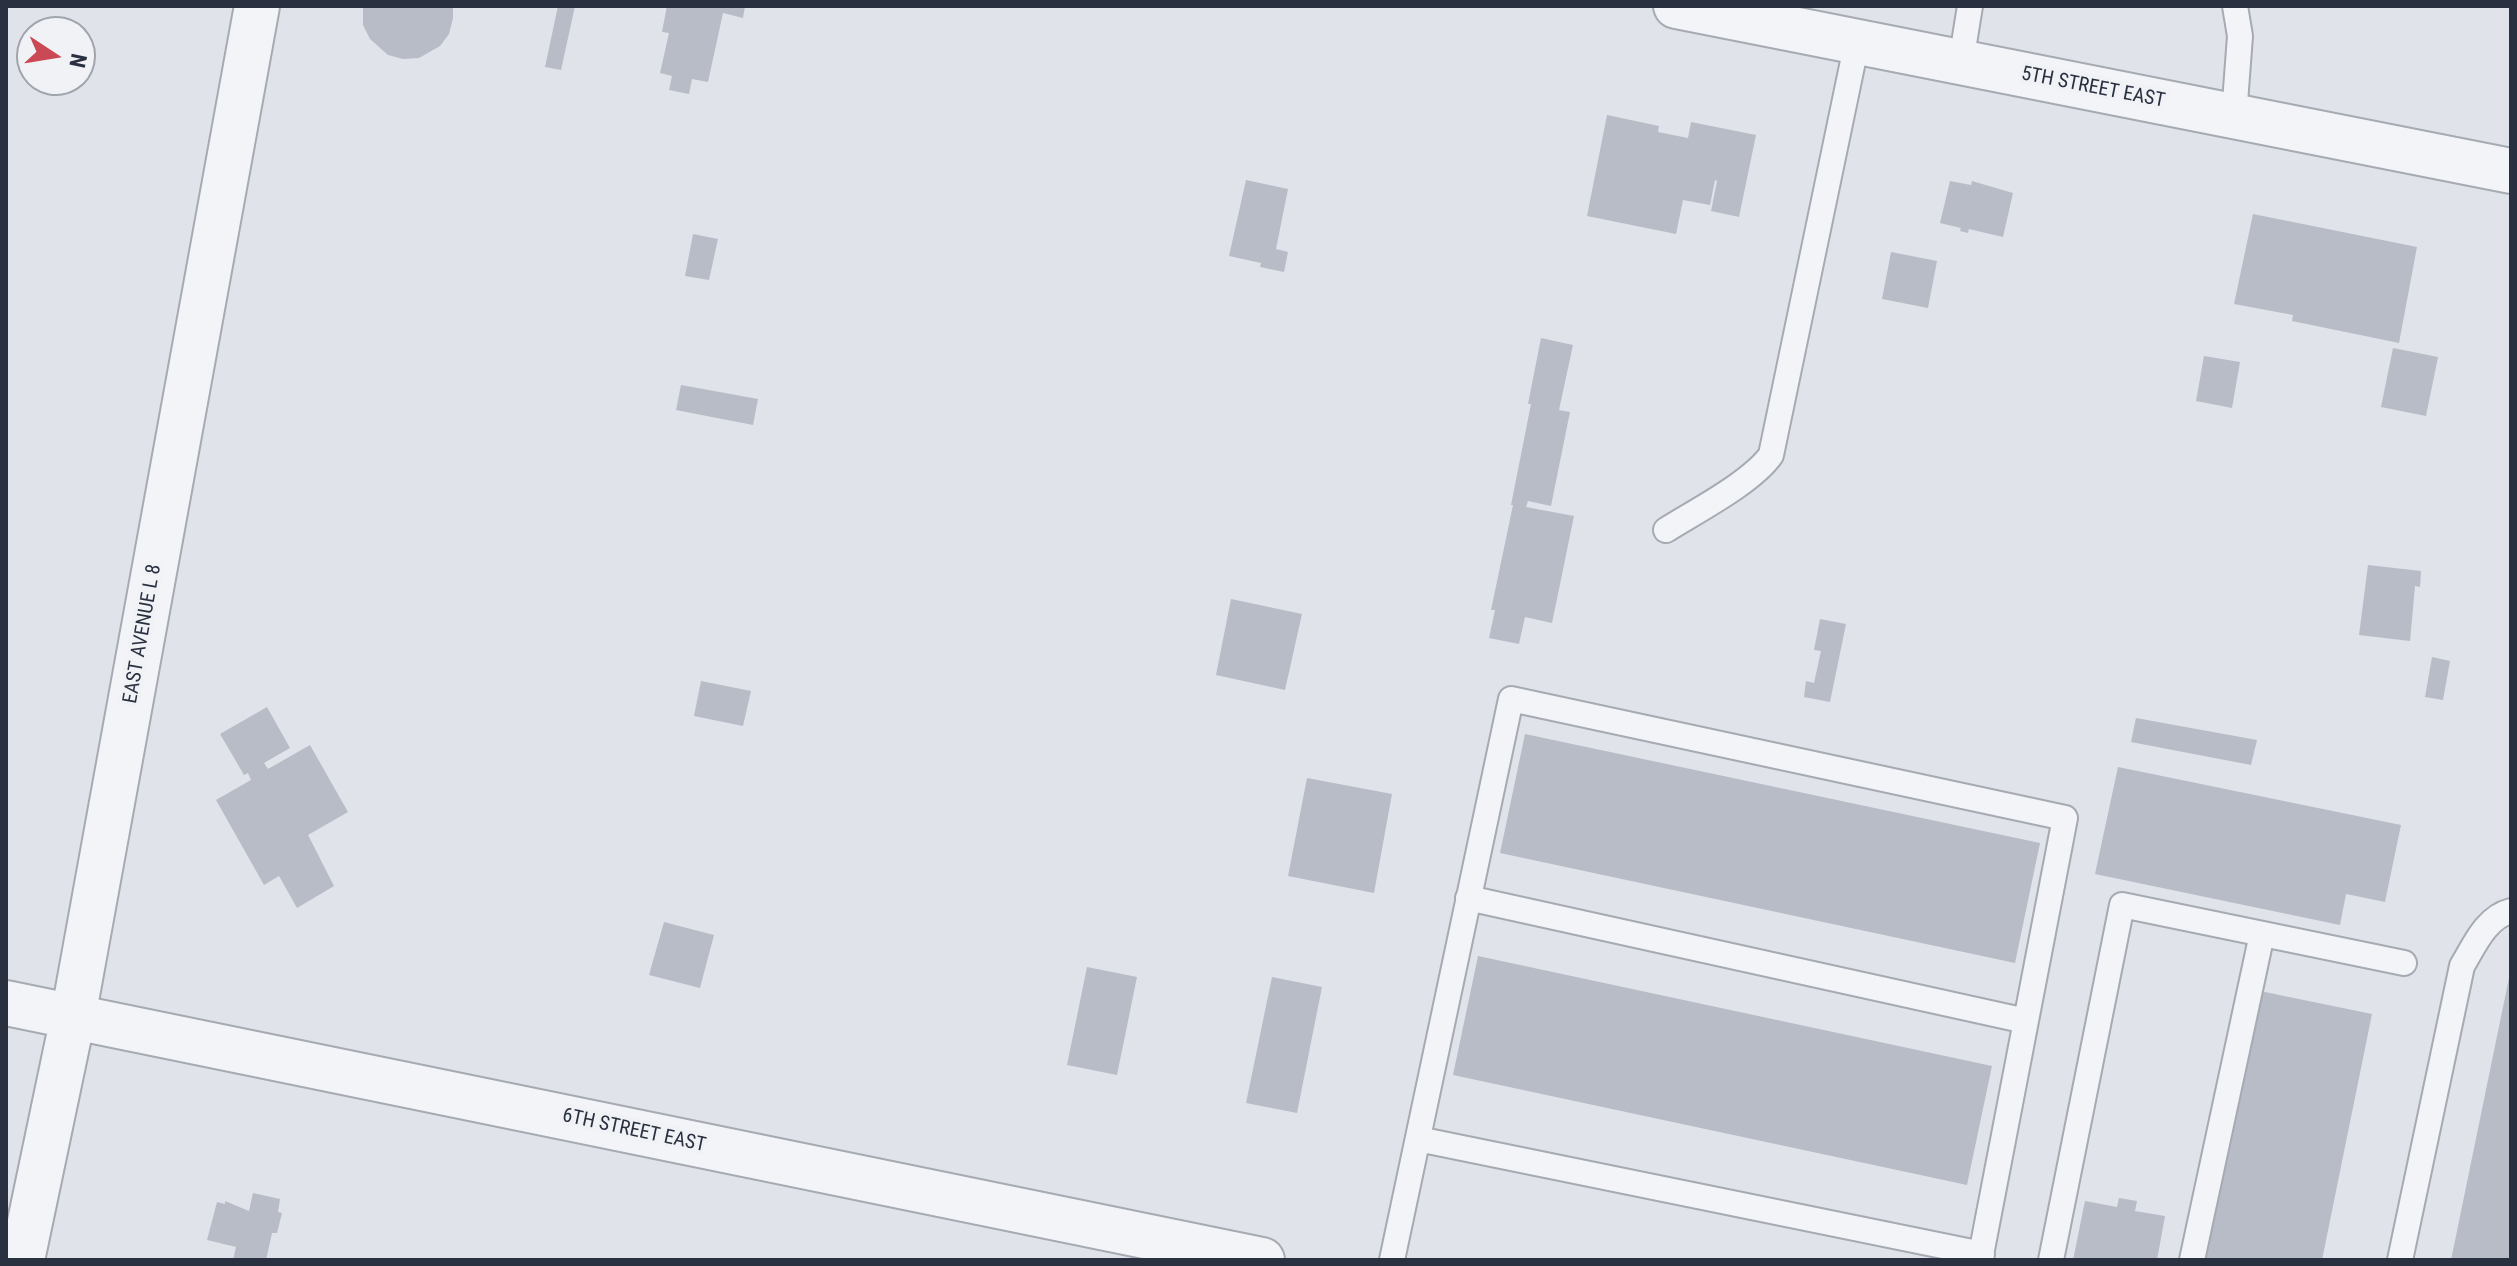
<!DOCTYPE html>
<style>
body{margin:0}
#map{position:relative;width:2517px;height:1266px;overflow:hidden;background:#e0e3e9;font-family:"Roboto Condensed",sans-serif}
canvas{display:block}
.frame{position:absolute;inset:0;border:8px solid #293040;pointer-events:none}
.north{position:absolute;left:16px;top:16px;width:80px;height:80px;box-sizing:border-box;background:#f0f2f6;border:2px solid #a0a4ad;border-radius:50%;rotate:102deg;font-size:22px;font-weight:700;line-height:32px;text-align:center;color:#293040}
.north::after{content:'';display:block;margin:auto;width:28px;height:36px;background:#ca4955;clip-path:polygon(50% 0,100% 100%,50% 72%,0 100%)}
</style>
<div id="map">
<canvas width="2517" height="1266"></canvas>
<div class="frame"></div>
<div class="north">N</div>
</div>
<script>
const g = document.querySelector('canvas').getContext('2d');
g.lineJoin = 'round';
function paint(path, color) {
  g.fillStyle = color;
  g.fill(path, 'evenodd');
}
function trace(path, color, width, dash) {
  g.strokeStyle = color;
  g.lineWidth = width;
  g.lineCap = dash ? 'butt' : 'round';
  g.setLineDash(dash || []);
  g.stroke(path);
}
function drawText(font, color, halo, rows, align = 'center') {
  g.font = font + ' "Roboto Condensed",sans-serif';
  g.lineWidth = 8;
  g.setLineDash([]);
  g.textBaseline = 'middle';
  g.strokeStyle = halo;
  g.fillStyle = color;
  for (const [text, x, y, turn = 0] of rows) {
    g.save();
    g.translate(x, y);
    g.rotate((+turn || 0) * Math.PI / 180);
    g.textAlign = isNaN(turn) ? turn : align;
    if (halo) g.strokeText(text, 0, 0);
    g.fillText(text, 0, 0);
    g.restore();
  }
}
const building = new Path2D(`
 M363 6H453V18L449 34 440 46 419 58 403 59 388 55 370 39 363 25Z
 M558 6H575L561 70 545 67Z
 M667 6H745L743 18 723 13 708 82 692 79 689 94 669 90 672 76 660 73 669 33 662 32Z
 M1607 115 1659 126 1658 132 1688 138 1691 122 1756 135 1739 217 1711 211 1717 181 1715 180 1710 205 1683 200 1676 234 1587 216Z
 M1246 180 1288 189 1276 249 1288 252 1284 272 1260 267 1261 263 1229 256Z
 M1950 181 1971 185 1972 181 2013 193 2003 237 1969 229 1968 233 1960 231 1961 228 1940 223Z
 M2253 214 2417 247 2399 343 2292 321 2293 315 2234 304Z
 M693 234 718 239 709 280 685 276Z
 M1891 252 1937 261 1928 308 1882 299Z
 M1541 338 1573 345 1559 410 1570 412 1551 506 1528 501 1526 507 1574 516 1552 623 1525 617 1519 644 1489 638 1495 610H1491L1513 505H1511L1531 404H1528Z
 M2393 348 2438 357 2426 416 2381 407Z
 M2204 356 2240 362 2232 408 2196 401Z
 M681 385 758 399 753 425 676 410Z
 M2368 565 2421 571 2420 587 2415 586 2410 641 2359 635Z
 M1231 599 1302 614 1285 690 1216 675Z
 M1820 619 1846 624 1830 702 1804 697 1806 681 1814 683 1821 651 1814 650Z
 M2432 657 2450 661 2443 700 2425 697Z
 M701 681 751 691 743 726 694 716Z
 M267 707 290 748 264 763 268 769 310 745 348 812 308 835 334 886 297 908 279 876 264 885 216 800 251 780 248 773 244 775 220 734Z
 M2136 718 2257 740 2251 765 2131 742Z
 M1525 734 2040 843 2015 963 1500 853Z
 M2118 767 2401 825 2385 902 2346 894 2340 925 2095 874Z
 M1307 778 1392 794 1374 893 1288 876Z
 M664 922 714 935 700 988 649 975Z
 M1478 956 1992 1066 1967 1185 1453 1075Z
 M1087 967 1137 977 1117 1075 1067 1065Z
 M2510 973 2511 1260H2451Z
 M1272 977 1322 987 1297 1113 1246 1103Z
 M2255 990 2372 1014 2322 1260H2200Z
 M253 1193 280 1199 278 1212 282 1213 277 1233H272L266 1260H233L236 1247 207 1240 217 1202 225 1204V1201L249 1211Z
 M2119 1198 2137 1201 2135 1211 2165 1216 2157 1260H2073L2085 1201 2117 1207Z`);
const lane = new Path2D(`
 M1961 62 1970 6
 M2234 116 2240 36 2235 6
 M1666 530C1696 511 1751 483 1771 455L1857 42
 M1468 898 2026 1021
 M1418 1139 1982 1254
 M1392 1260 1511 699 2065 818 1980 1260
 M2051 1260 2122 905 2404 963
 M2192 1260 2262 934
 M2400 1260 2462 966C2474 946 2486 917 2511 911`);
const street = new Path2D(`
 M1676 6 2511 171
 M6 1003 1262 1260
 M22 1260 73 1017 257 6`);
const streetNames = [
 ["5TH STREET EAST",2093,88,11],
 ["EAST AVENUE L 8",143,634,-80],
 ["6TH STREET EAST",634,1131,12]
];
paint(building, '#b8bcc6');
trace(lane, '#a5aab3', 28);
trace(street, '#a5aab3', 48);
trace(lane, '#f3f4f7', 24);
trace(street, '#f3f4f7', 44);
drawText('20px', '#293040', '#f0f2f6', streetNames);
</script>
